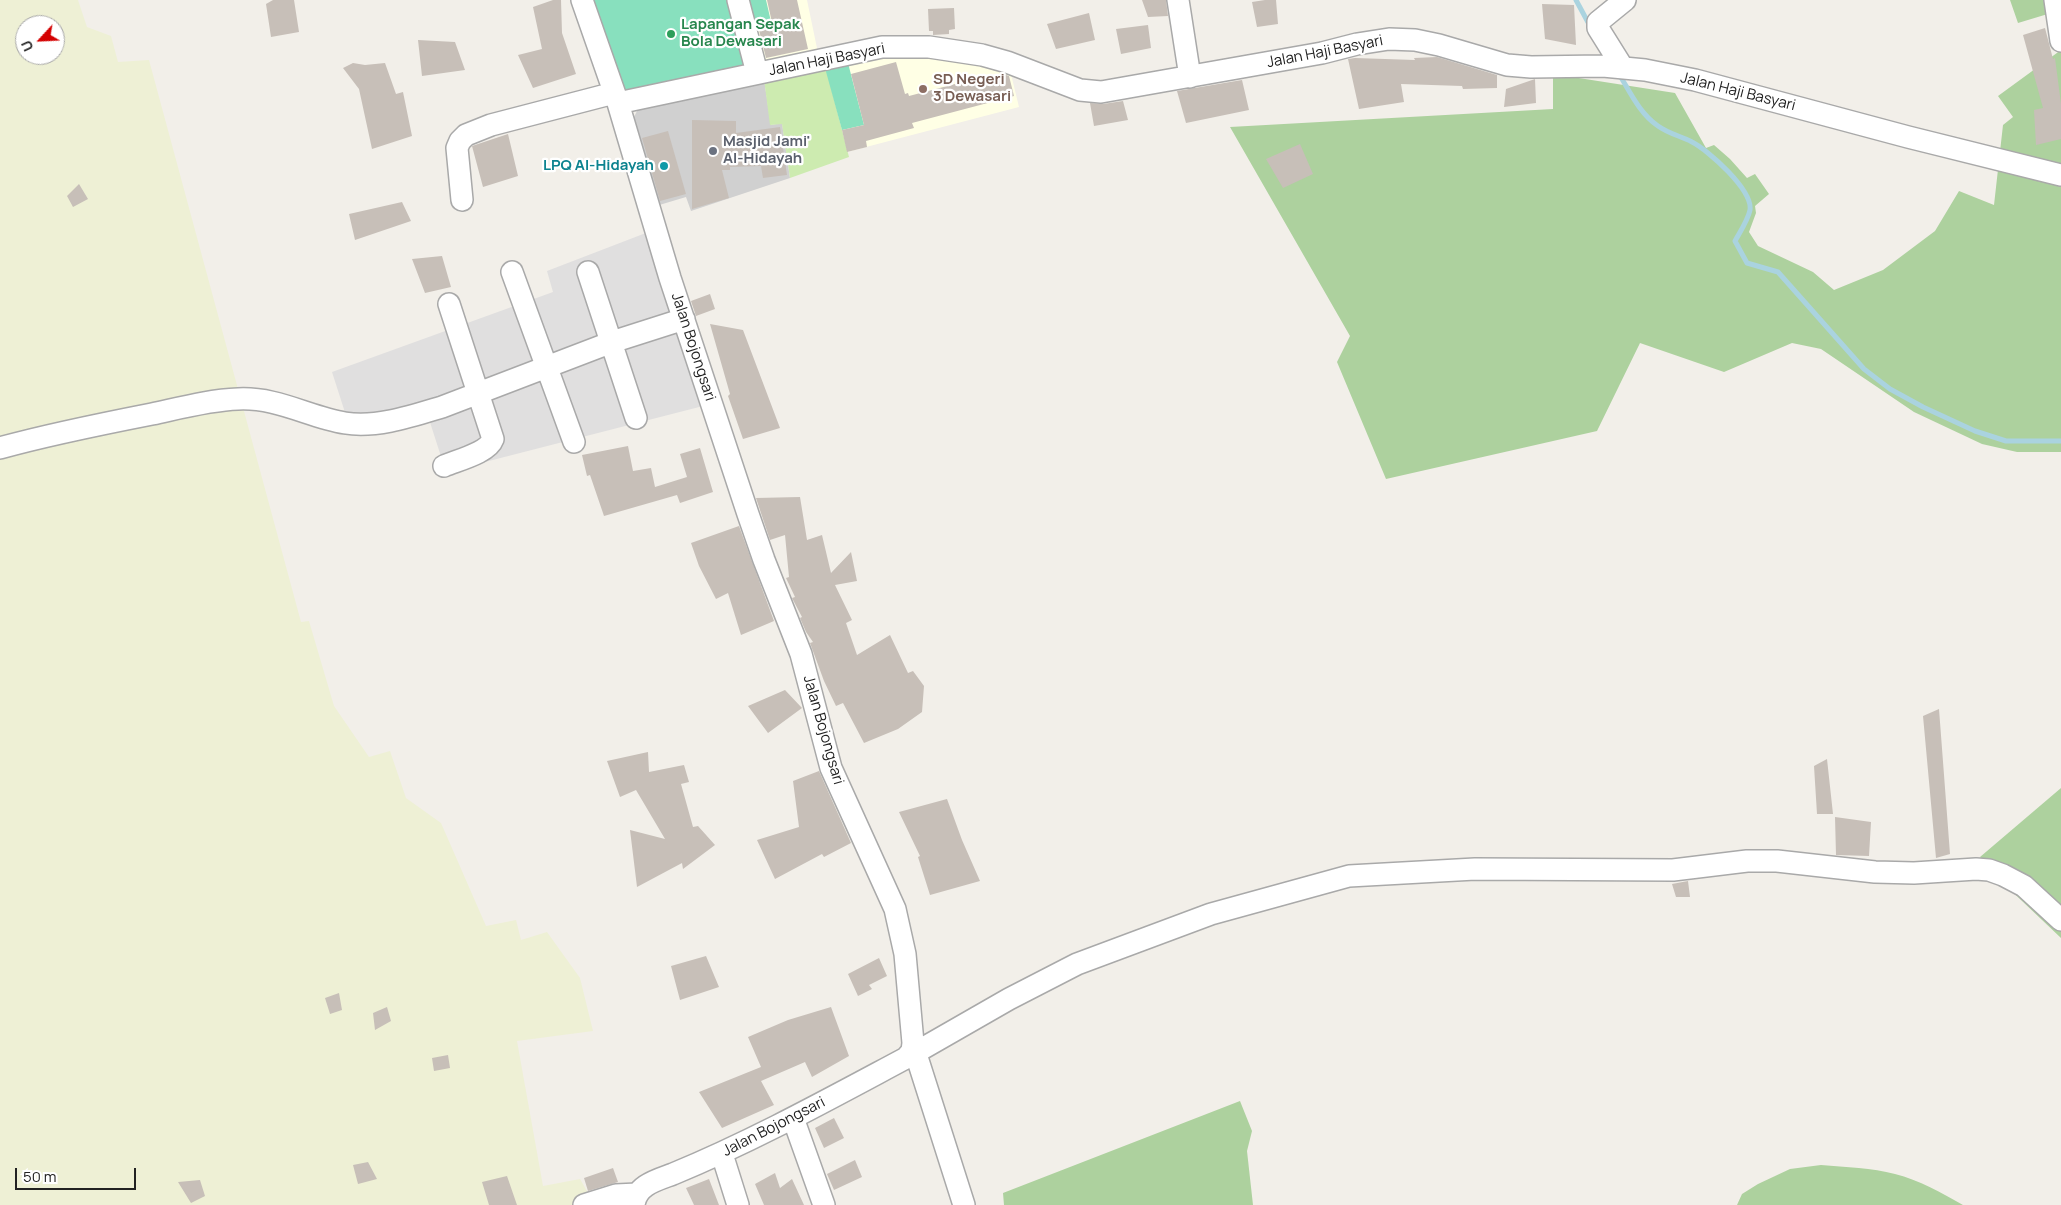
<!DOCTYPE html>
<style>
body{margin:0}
#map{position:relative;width:2061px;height:1205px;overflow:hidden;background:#f2efe9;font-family:Manrope,sans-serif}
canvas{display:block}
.north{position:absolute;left:15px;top:15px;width:50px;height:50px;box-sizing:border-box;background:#fff;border:1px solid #a7a7a7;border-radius:50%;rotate:245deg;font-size:14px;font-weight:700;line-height:20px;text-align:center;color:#222}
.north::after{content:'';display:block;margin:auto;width:18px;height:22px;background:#d40000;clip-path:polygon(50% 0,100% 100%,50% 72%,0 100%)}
.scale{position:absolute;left:15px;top:1168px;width:121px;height:22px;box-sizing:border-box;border:2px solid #222;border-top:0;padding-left:6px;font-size:15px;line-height:18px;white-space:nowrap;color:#222;-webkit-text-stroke:4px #fff;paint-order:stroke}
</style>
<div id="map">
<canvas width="2061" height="1205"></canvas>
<div class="north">U</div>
<div class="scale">50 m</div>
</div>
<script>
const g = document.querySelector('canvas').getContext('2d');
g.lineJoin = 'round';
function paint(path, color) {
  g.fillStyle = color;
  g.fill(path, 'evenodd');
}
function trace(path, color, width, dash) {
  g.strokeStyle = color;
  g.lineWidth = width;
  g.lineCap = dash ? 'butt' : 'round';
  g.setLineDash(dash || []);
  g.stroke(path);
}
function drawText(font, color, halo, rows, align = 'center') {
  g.font = font + ' Manrope,sans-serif';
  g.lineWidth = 4.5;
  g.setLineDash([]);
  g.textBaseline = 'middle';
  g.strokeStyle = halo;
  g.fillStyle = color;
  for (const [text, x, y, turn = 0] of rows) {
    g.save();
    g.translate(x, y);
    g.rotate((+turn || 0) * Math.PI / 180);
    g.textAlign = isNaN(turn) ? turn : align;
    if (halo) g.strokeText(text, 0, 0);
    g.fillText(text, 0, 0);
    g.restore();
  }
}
const residential = new Path2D(`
 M651 231 707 405 446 472 427 413 350 428 332 372 553 292 547 271Z`);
const education = new Path2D(`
 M743 0H807L818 53 760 65Z
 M918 51 1010 70 1019 107 847 152 825 66Z`);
const religious = new Path2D(`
 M764 79 771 125 782 123 790 178 691 211 686 197 656 206 633 119 637 111 640 108Z`);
const farmland = new Path2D(`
 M0 0H78L87 27 111 36 118 62 149 60 301 622 309 621 334 706 369 757 390 751 406 798 441 823 486 926 516 920 521 940 547 932 580 978 593 1031 517 1041 543 1186 580 1179 595 1205H0ZM25 25H55V55H25Z`);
const grass = new Path2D(`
 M881 57 826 68 849 157 790 178 782 124 770 125 764 79Z`);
const forest = new Path2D(`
 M2010 0H2061V10L2018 23Z
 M2061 50V452H2017L1982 444 1914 412 1821 349 1792 343 1724 372 1640 343 1597 431 1386 479 1337 362 1350 336 1230 127 1553 109V74L1675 93 1706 148 1714 145 1730 159 1747 178 1755 174 1769 194 1755 206 1756 213 1749 232 1758 246 1813 272 1834 290 1883 270 1935 231 1959 191 1994 205 2003 125 2013 117 1998 96Z
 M2061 788V938L2002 882 1980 857Z
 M1240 1101 1252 1131 1247 1151 1253 1205H1004L1003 1193Z
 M1821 1165C1846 1167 1872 1168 1895 1174 1919 1180 1942 1193 1963 1205H1737L1742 1194 1758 1184 1790 1169Z`);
const pitch = new Path2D(`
 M590 0H733L750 67 623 95Z
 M746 0H766L772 26 753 30Z
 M848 63 864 125 842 130 825 68Z`);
const stream = new Path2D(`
 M1576 0 1590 26
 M1619 74C1630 92 1640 114 1658 126 1669 134 1681 136 1692 142 1708 150 1753 190 1750 210 1748 220 1740 232 1735 241L1747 263 1778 272 1864 369 1890 389 1923 407 1975 431 2006 441H2061`);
const building = new Path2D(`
 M273 0H294L299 32 271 37 266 4Z
 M553 0H561L562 33 576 74 533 88 518 55 542 49 533 7Z
 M767 0H797L808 49 766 58 759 30 773 27Z
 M1142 0H1166L1168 16 1148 17Z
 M1265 0H1276L1278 24 1257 27 1252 2Z
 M1542 4 1574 5 1576 45 1545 39Z
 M954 8 955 29 949 30V34L933 35V31H929L928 9Z
 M1089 13 1095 40 1056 49 1047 24Z
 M1148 25 1151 48 1121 54 1116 29Z
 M2045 28 2053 59 2055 58 2061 104V139L2036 145 2034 110 2043 108 2023 35Z
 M418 40 455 42 465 70 422 76Z
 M1437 57 1497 75V88L1463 89 1462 86 1401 84 1404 102 1359 109 1348 59 1355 58 1415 60 1414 58Z
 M896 62 905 94 908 93 909 96 978 78 979 80 1003 74 1009 76 1014 96 912 123 914 128 866 141 867 147 847 152 842 130 864 125 851 74Z
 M353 63 365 65 385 63 396 94 403 92 412 136 372 149 359 89 343 68Z
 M1535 79 1536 103 1504 107 1506 89Z
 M1242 80 1249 110 1186 123 1177 91Z
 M1123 101 1128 120 1094 126 1090 103 1103 104Z
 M692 120 736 121V133L780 127 787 175 763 178 761 166 730 167V170H722L729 198 692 209Z
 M668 131 686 194 660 201 642 138Z
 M508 134 518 176 483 187 472 146Z
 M1300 144 1313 174 1283 188 1266 159Z
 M79 184 88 199 73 207 67 196Z
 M402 202 411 221 355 240 349 214Z
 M442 256 451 287 425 293 412 259Z
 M710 294 715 309 696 316 691 301Z
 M710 324 743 330 780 428 743 439 728 396 730 394Z
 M628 446 633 471 651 468 655 487 687 477 680 454 700 448 713 492 680 503 677 495 604 516 590 475 587 476 582 455Z
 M800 497 807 540 822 535 831 573 851 552 857 581 835 585 852 620 846 623 857 655 890 635 908 673 913 671 924 686 922 712 898 729 864 743 843 703 836 706 824 681 810 643 813 642 806 632 800 618 802 617 792 598 795 597 786 578 789 577 785 535 770 540 756 498Z
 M739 526 774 621 741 635 728 593 716 599 699 566 691 543Z
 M785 690 802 708 768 733 748 706Z
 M1939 709 1950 854 1936 858 1923 716Z
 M648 752 649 772 684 765 689 782 681 784 693 827 698 826 715 845 683 869 682 863 637 887 630 830 665 839 636 790 620 797 607 761Z
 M1827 759 1833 814H1817L1814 766Z
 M819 771 851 843 824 857 822 854 775 879 757 840 799 827 793 781Z
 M947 799 962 840 980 881 930 895 918 857 920 856 899 812Z
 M1835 817 1871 822 1869 856 1836 855Z
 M1688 881 1690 897H1676L1672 884Z
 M706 956 719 987 680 1000 671 966Z
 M879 958 887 976 869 985 872 989 858 996 848 974Z
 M339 993 342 1010 330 1014 325 998Z
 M387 1007 391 1021 375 1030 373 1013Z
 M831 1007 849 1056 812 1077 805 1062 761 1081 774 1105 722 1128 699 1092 761 1067 748 1037 788 1020Z
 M448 1055 450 1068 434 1071 432 1058Z
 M834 1118 844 1138 824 1148 815 1128Z
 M855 1160 862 1177 834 1190 827 1174Z
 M368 1162 377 1179 358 1184 353 1165Z
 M613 1168 618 1182 588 1191 584 1178Z
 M775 1173 780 1188 792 1179 804 1205H764L755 1184Z
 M507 1176 517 1205H489L482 1182Z
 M709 1179 719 1205H694L686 1188Z
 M200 1180 205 1196 191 1203 178 1182Z`);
const minor = new Path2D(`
 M582 0 618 103 670 278 748 514 764 560 801 654 831 768 895 909 905 954 913 1043 912 1051 906 1058C829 1099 753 1141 673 1174 657 1180 636 1185 634 1205
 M738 0 757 73
 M1178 0 1190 77
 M2055 0 2061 41
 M1623 68 1598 28V22L1625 0
 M618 103 882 47H929L982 55 1007 62 1080 90 1101 92 1322 53 1357 44 1389 39 1415 40 1439 45 1507 65 1531 67 1603 66 1645 70 1695 80 1908 137 2061 175
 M462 200 457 148 460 141 466 135 491 125 614 93
 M512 272 574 442
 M588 272 636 418
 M0 448C50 434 101 424 152 414 180 408 209 400 238 399 277 397 309 417 345 423 377 428 412 416 442 407L612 342 684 319
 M444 466C458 460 488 453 493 439L449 304
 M912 1051 920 1050 1009 999 1077 964 1211 914 1349 876 1475 869 1673 870 1747 861H1777L1875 872 1914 873 1976 869 1989 870 2003 875 2024 886 2061 920
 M915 1051 964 1205
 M793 1118 824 1205
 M722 1154 738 1205
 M584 1205 616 1195 637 1194`);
const markers = [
 [671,34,5,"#2e9e5b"],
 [923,89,5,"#8d6e63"],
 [713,151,5,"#6b7280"],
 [664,166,5,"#0f9aa8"]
];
const leisureNames = [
 ["Lapangan Sepak",681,25],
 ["Bola Dewasari",681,42]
];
const streetNames = [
 ["Jalan Haji Basyari",1325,52,-11],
 ["Jalan Haji Basyari",827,60,-11],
 ["Jalan Haji Basyari",1738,92,14],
 ["Jalan Bojongsari",693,347,72],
 ["Jalan Bojongsari",823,730,74],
 ["Jalan Bojongsari",774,1127,-27]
];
const educationNames = [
 ["SD Negeri",933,80],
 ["3 Dewasari",933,97]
];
const worshipNames = [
 ["Masjid Jami'",723,142],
 ["Al-Hidayah",723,159]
];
const cultureNames = [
 ["LPQ Al-Hidayah",654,166]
];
paint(residential, '#e0dfdf');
paint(education, '#ffffe5');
paint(religious, '#d0d0d0');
paint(farmland, '#eef0d5');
paint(grass, '#cdebb0');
paint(forest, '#add19e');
paint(pitch, '#88e0be');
trace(stream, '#aad3df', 5);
paint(building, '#c7bfb8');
trace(minor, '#a9a9a9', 24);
trace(minor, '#fff', 21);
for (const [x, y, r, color] of markers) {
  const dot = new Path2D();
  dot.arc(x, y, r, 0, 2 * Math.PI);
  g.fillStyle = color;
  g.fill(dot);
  trace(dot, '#fff', 2);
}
drawText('bold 15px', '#27864d', '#fff', leisureNames, 'left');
drawText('15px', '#222', '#fff', streetNames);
drawText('bold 15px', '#785e54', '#fff', educationNames, 'left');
drawText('bold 15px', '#5b616d', '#fff', worshipNames, 'left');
drawText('bold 15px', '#0d838f', '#fff', cultureNames, 'right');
</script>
